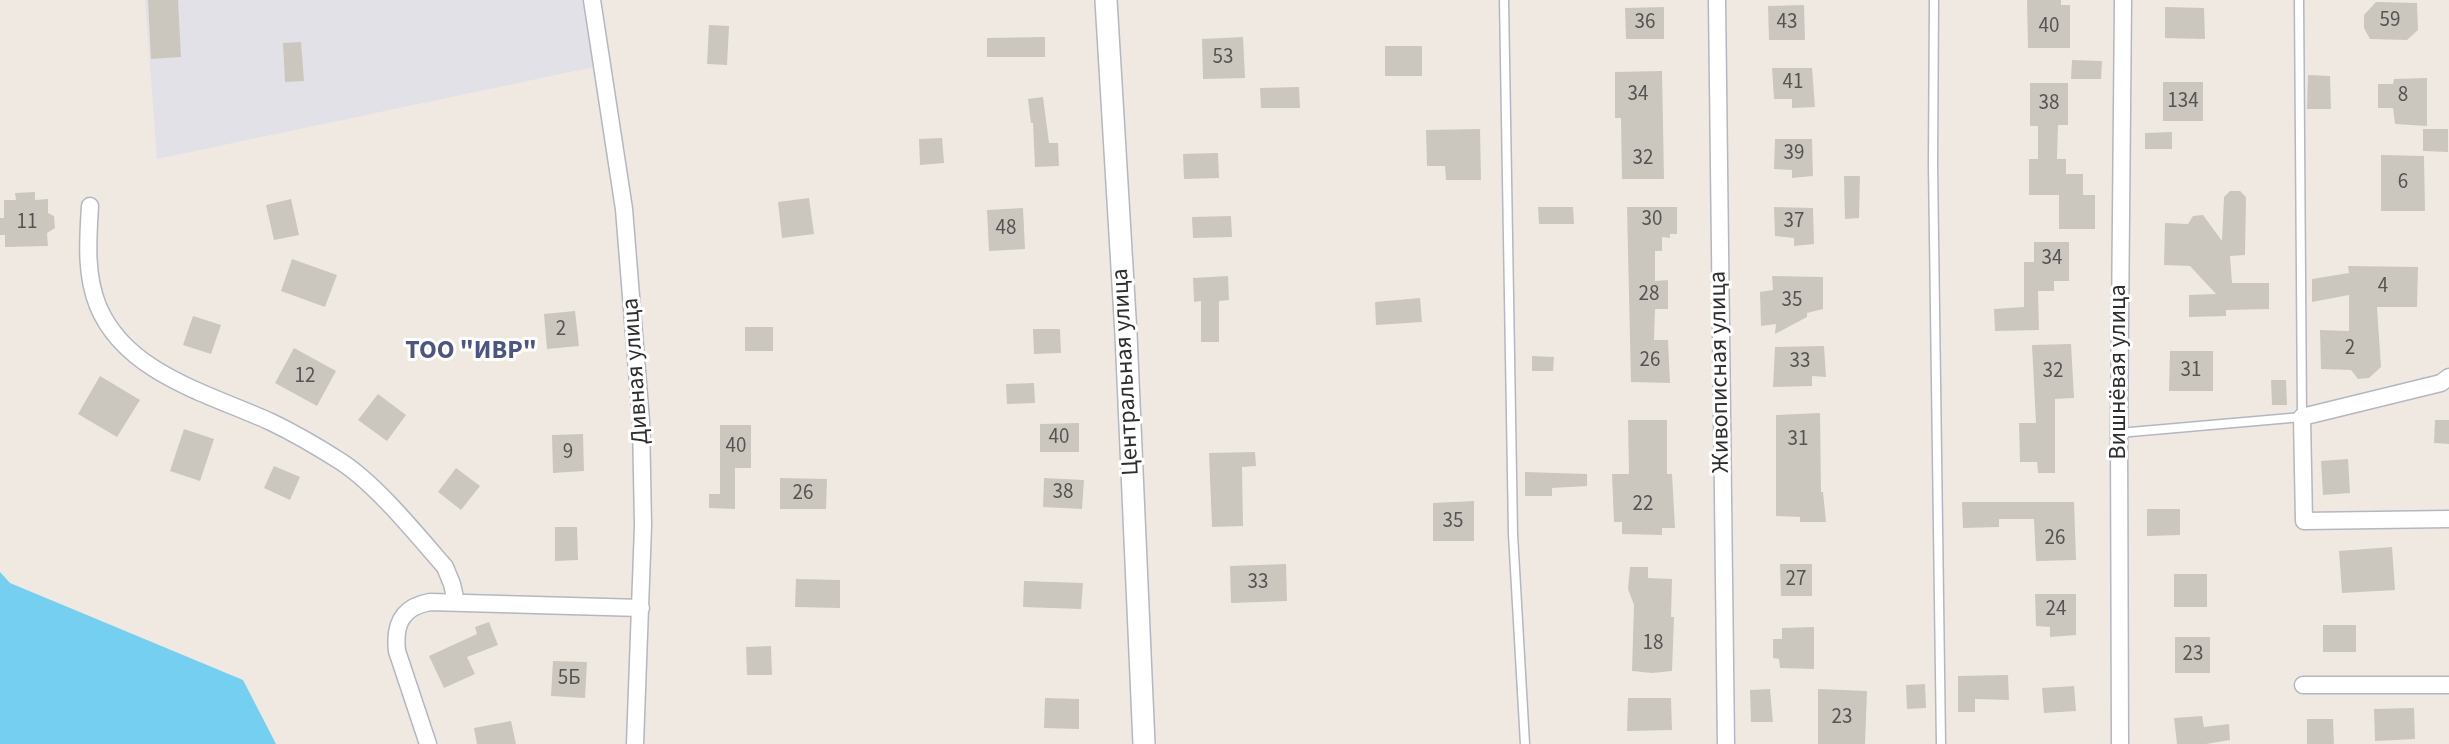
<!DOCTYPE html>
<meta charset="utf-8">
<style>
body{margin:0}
canvas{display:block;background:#efe9e1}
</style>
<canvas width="2449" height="744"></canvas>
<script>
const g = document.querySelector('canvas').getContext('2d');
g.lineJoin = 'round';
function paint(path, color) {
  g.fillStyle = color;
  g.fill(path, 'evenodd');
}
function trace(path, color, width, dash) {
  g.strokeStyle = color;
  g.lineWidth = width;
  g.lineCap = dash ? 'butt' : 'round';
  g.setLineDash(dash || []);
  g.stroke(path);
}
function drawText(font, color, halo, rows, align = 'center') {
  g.font = font + ' "Source Sans 3",sans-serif';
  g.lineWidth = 6;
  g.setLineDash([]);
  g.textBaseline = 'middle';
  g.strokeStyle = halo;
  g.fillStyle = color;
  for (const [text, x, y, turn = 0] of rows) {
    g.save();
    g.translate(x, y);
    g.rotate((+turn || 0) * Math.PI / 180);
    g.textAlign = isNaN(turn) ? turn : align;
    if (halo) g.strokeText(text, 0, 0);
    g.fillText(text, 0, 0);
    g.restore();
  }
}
const industrial = new Path2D(`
 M145 0H584L594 67 157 159Z`);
const water = new Path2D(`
 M0 572 10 583 243 680 276 744H0Z`);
const building = new Path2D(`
 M148 0H178L181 57 151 59Z
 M2027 0H2061V5H2070V48H2028Z
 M2376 2 2417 3 2418 30 2407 40 2370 39 2364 28V15Z
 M1804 5 1805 40H1769L1768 6Z
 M1664 7V39H1626L1625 8Z
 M2165 7 2204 8 2205 39 2165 38Z
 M709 25 729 26 727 65 707 64Z
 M1045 37V57H987V38Z
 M1243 37 1245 78 1203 79 1202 39Z
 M301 42 304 81 285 82 283 43Z
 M1385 46H1422V76H1385Z
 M2072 60 2102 61 2101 79H2071Z
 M1772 68H1812L1815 107 1792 108V99H1774Z
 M1662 71 1664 179H1622L1621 118H1615V72Z
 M2308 75 2330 76 2331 109H2307Z
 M2427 78V126L2395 124 2393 108H2378V84H2393L2394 79Z
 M2163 82H2203V121H2163Z
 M2030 83H2068V125H2058L2057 159H2066V174H2083V195H2095V229H2059V195H2029V159H2038V126H2030Z
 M1299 87 1300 108H1261L1260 88Z
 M1043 97 1049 143H1058L1059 166 1035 167 1033 123H1031L1028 99Z
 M1480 129 1481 180H1446L1445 166H1427L1426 130Z
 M2423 129H2448V152L2423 151Z
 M2172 132V149H2145V133Z
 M942 138 944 163 920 165 919 139Z
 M1775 139H1812L1813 176 1792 178V170L1774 169Z
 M1218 153 1219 178 1184 179 1183 154Z
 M2381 155 2424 156 2425 211H2381Z
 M1844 176H1860L1859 218 1845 219Z
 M2230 191H2240L2246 197 2245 255 2230 256 2232 283H2269V309L2226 310V316L2189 317V295L2216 294 2190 266 2164 265 2165 223 2188 224 2193 216 2203 215 2222 241 2224 197Z
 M35 192V200L48 199V213L54 216 55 228 47 233 48 246 5 247V235H0V218H4V200H16L15 193Z
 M809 198 814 234 782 238 778 202Z
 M291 199 299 235 274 240 266 205Z
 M1538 207H1573L1574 224H1539Z
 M1627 207H1677V234H1670V238L1662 237V251H1655V281L1668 280V309H1655L1654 340H1668L1670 383 1631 382Z
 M1774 207 1813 208 1814 244 1794 246V238L1775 236Z
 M1023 208 1025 249 989 251 987 210Z
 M1231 216 1232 237 1193 238 1192 217Z
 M2034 242H2069V281H2054V291H2038L2039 330 1995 331 1994 309 2024 307V262H2034Z
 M292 259 337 275 325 307 281 291Z
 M2348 266 2418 267 2417 307H2377L2381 367 2369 378 2358 379 2351 370 2321 369 2320 330 2349 331V295L2312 302V279L2349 273Z
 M1228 276 1229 300 1219 301V342H1201V301L1194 302 1193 278Z
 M1772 276 1823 277V309L1807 313V317L1775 334 1776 324 1761 326 1760 292 1773 290Z
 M1420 298 1422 322 1376 325 1375 302Z
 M575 311 579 346 547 349 544 314Z
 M193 316 221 325 211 354 183 345Z
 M745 327H773V351H745Z
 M1033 329H1060L1061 353 1034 354Z
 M2071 344 2074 398 2055 399V473H2038L2037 462H2020L2019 423H2036L2032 345Z
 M1824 346 1826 377 1812 376V386L1773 387 1775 347Z
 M294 348 336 371 317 406 275 383Z
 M2170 351H2213V391H2169Z
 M1532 356 1554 357 1553 371H1532Z
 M100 376 140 400 117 437 78 414Z
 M2271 380H2286L2287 405H2272Z
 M1034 383 1035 403 1007 404 1006 384Z
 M378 394 406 415 387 441 358 420Z
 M1820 413 1821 492H1823L1826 522H1800V517L1776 516V415Z
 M1628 420H1667V474H1672L1675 528H1662V535L1622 534V522H1614L1612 474H1629Z
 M2435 420H2449V444L2434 443Z
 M1079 423V452H1040V424Z
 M720 425H751V468H735V509L709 508V494H720Z
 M184 429 214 439 200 481 170 471Z
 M583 434 584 471 553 473 552 435Z
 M1255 452 1256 466 1242 467 1243 526 1212 527 1209 453Z
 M2348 459 2350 493 2323 495 2321 461Z
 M274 466 300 477 290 500 264 488Z
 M456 468 480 486 461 510 438 492Z
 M1525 472 1587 474V486L1552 488V496H1525Z
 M780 478 827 479 826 509H780Z
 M1044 478 1084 480 1082 509 1043 507Z
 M1474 501V541H1433V503Z
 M1962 502H2074L2076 560 2036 561 2034 519H1999V527L1963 528Z
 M2147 509H2180V535L2147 536Z
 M555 527H577L578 560 555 561Z
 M2392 547 2395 590 2342 593 2339 551Z
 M1286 564 1287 601 1231 603 1230 566Z
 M1780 564H1812V596H1781Z
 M1630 567H1648V578L1672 579 1671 617H1674L1672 671 1652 673 1632 671 1634 605 1628 589Z
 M2174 574H2207V607H2174Z
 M796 579 840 580V608L795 607Z
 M1024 581 1083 583 1081 609 1023 607Z
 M2035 594H2076V635L2050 637V627L2036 626Z
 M489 622 498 645 467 657 475 674 444 688 429 656 477 634 475 627Z
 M2323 625H2356V652H2323Z
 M1814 627V669L1780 668 1779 659 1773 658V639H1782V628Z
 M2175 637H2210V673H2175Z
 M771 646 772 675H747L746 647Z
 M553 661 587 662 585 698 551 696Z
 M2008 675 2009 700 1975 699V712H1958V676Z
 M1925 684 1926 708 1907 709 1906 685Z
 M2074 686 2076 711 2044 713 2042 688Z
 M1770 689 1773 722H1751L1750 690Z
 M1818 689 1867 691 1865 744H1818Z
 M1045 698 1079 699V729L1044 728Z
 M1628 698H1671L1672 730 1627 731Z
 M2414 708 2415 739 2375 741 2374 709Z
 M2202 716 2204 727 2229 724 2230 740 2206 744H2177L2174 718Z
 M2307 719H2333L2334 744H2307Z
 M511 721 516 744H477L474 728Z`);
const lane = new Path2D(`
 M1504 0 1513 534 1525 744
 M1934 0 1933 164 1941 744
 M2119 433 2302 417 2299 0`);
const street = new Path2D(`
 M592 0 624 209 641 421 643 526 635 744
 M1717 0 1726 744
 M90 206C88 239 85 274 98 306 126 374 210 394 271 422 294 433 318 447 340 461 376 484 417 535 445 567L452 584 456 602
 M2449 377 2441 383 2302 417 2304 521 2449 519
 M2303 685H2449
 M428 744 397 651C394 624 402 607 430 602L641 608
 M2120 744 2119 433 2123 0`);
const secondary = new Path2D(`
 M1106 0 1126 334 1144 744`);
const numberNames = [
 ["59",2390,21],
 ["36",1645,23],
 ["43",1787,23],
 ["40",2049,27],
 ["53",1223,58],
 ["41",1793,83],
 ["34",1638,95],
 ["8",2403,96],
 ["134",2183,102],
 ["38",2049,104],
 ["39",1794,154],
 ["32",1643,159],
 ["6",2403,183],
 ["30",1652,220],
 ["37",1794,222],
 ["11",27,223],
 ["48",1006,229],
 ["34",2052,259],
 ["4",2383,287],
 ["28",1649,295],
 ["35",1792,301],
 ["2",561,330],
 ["2",2350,349],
 ["26",1650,361],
 ["33",1800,362],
 ["31",2191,371],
 ["32",2053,372],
 ["12",305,377],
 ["40",1059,438],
 ["31",1798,440],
 ["40",736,447],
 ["9",568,453],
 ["38",1063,493],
 ["26",803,494],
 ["22",1643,505],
 ["35",1453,522],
 ["26",2055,539],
 ["27",1796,580],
 ["33",1258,583],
 ["24",2056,610],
 ["18",1653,644],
 ["23",2193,655],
 ["5Б",569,679],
 ["23",1842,718]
];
const streetNames = [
 ["Дивная улица",637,371,-94],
 ["Центральная улица",1127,372,-93],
 ["Живописная улица",1721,372,-91],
 ["Вишнёвая улица",2120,372,-90]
];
const neighbourhoodNames = [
 ["ТОО \"ИВР\"",471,352]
];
paint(industrial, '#e3e1e8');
paint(water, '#75cff0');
paint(building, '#cbc7bf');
trace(lane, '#b4b7c1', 11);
trace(street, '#b4b7c1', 19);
trace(secondary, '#b4b7c1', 24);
trace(lane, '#fff', 8);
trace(street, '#fff', 16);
trace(secondary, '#fff', 21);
drawText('21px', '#555452', null, numberNames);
drawText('24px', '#2e2e2e', '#fff', streetNames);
drawText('bold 26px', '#4d5680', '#fff', neighbourhoodNames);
</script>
